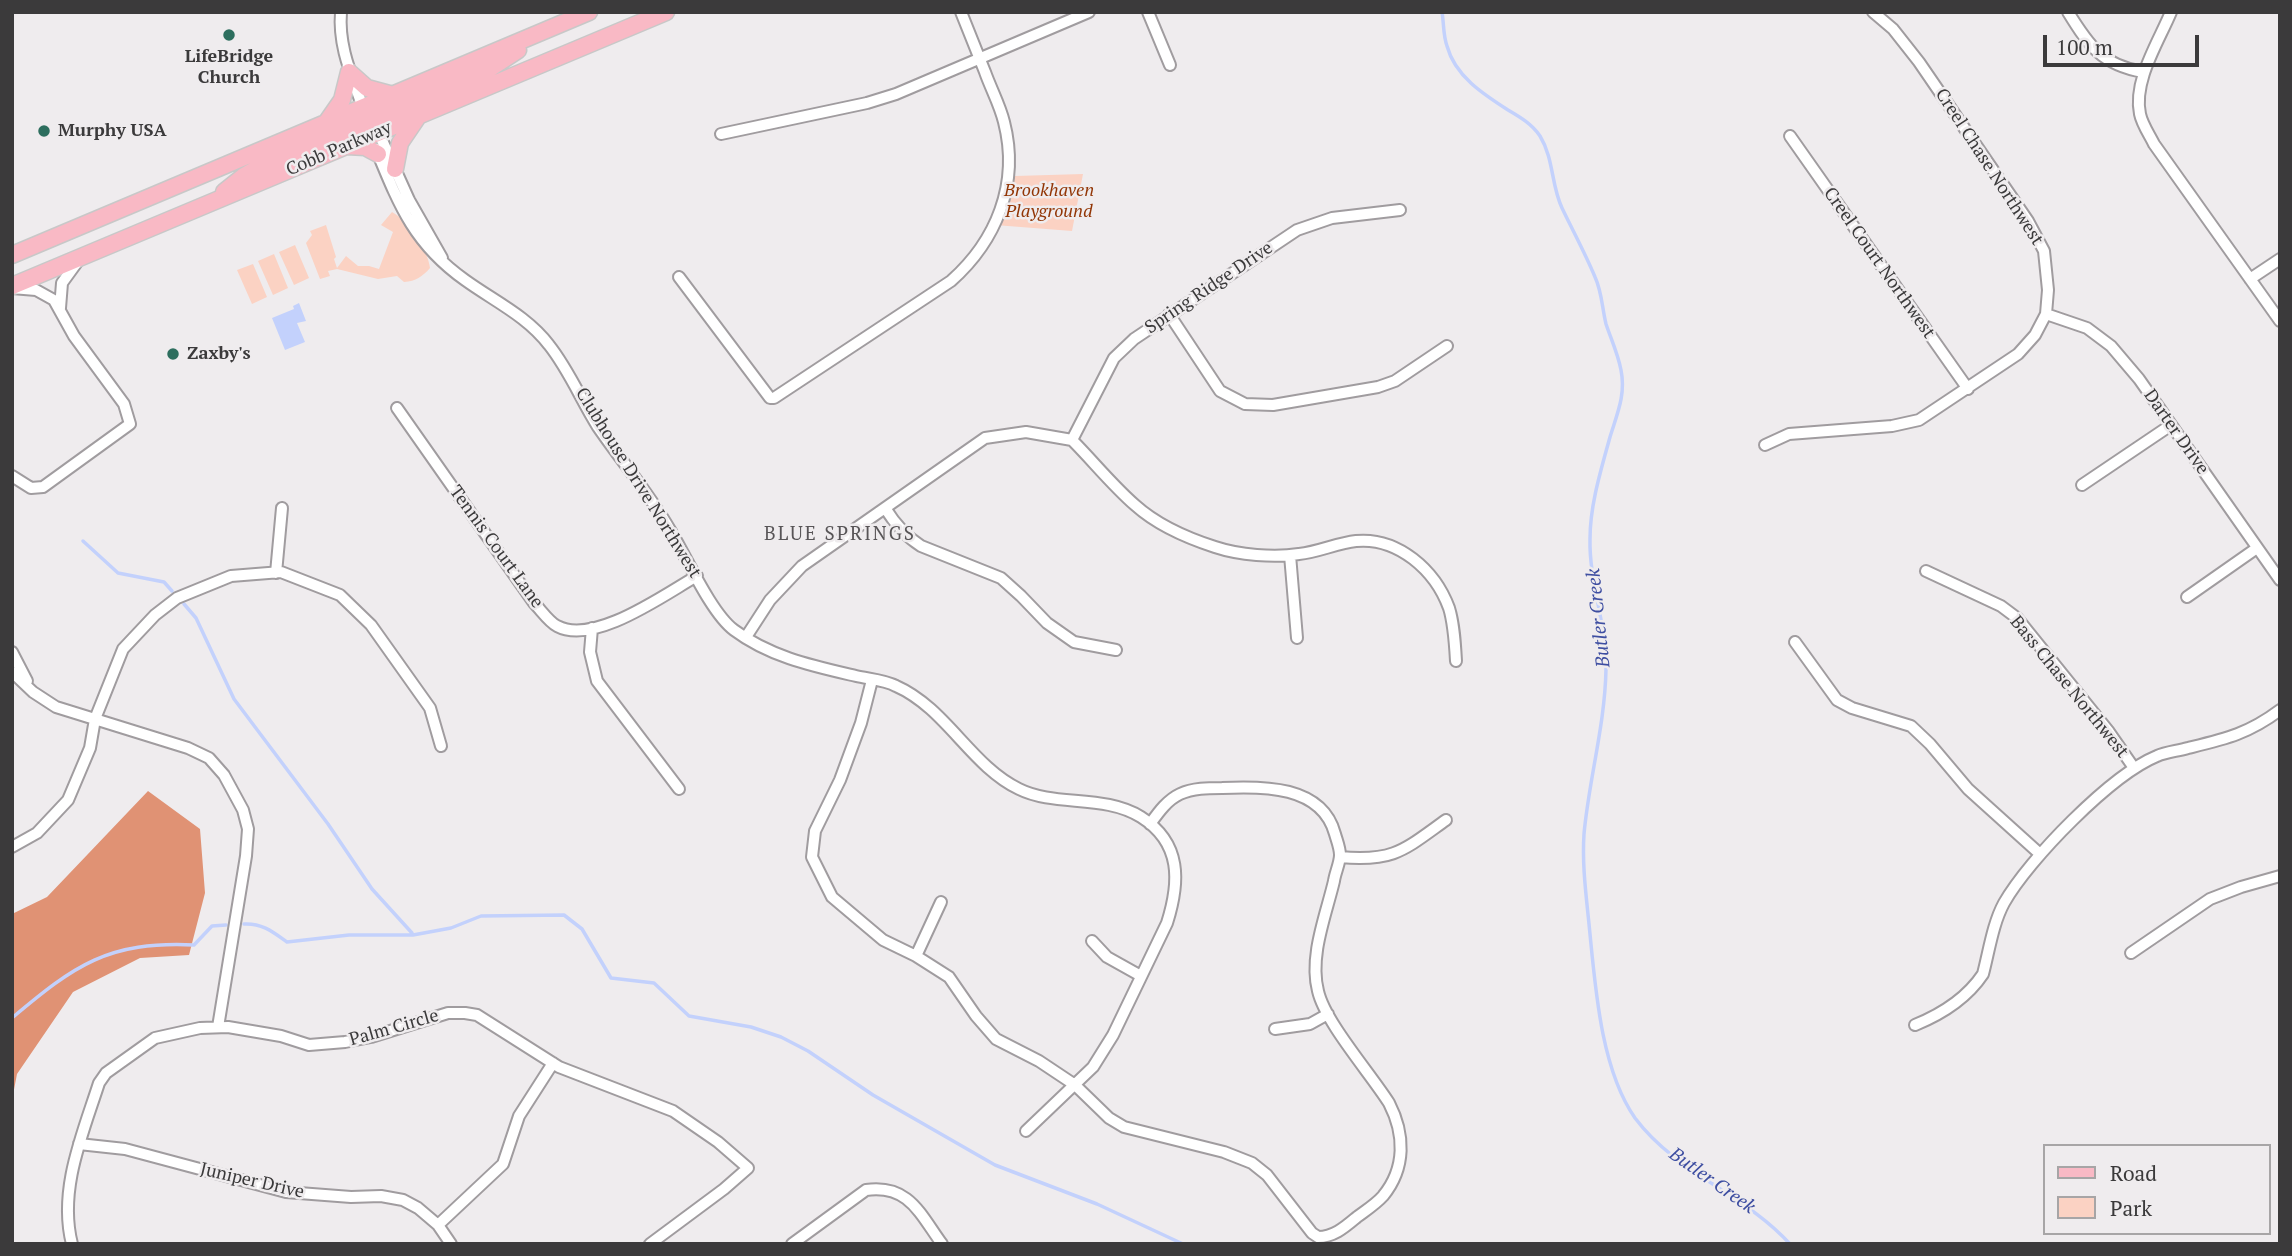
<!DOCTYPE html>
<style>
body{margin:0}
#map{position:relative;width:2292px;height:1256px;overflow:hidden;background:#efecee;font-family:"PT Serif",serif}
canvas{display:block}
.frame{position:absolute;inset:0;border:14px solid #3b3a3b;pointer-events:none}
.legend{position:absolute;left:2043px;top:1144px;width:228px;height:91px;box-sizing:border-box;background:#efecee;border:2px solid #a7a5a6;margin:0;padding:9px 12px;list-style:none;font-size:21px;color:#3b3a3b}
.legend li{display:flex;align-items:center;gap:14px;height:35px}
.legend b{width:35px;border:2px solid #a7a5a6}
.scale{position:absolute;left:2043px;top:35px;width:156px;height:32px;box-sizing:border-box;border:4px solid #3b3a3b;border-top:0;padding-left:9px;font-size:21px;line-height:24px;white-space:nowrap;color:#3b3a3b;-webkit-text-stroke:5px #efecee;paint-order:stroke}
</style>
<div id="map">
<canvas width="2292" height="1256"></canvas>
<div class="frame"></div>
<ul class="legend">
<li><b style="height:9px;background:#f9b9c5"></b>Road</li>
<li><b style="height:19px;background:#fbd2c3"></b>Park</li>
</ul>
<div class="scale">100 m</div>
</div>
<script>
const g = document.querySelector('canvas').getContext('2d');
g.lineJoin = 'round';
function paint(path, color) {
  g.fillStyle = color;
  g.fill(path, 'evenodd');
}
function trace(path, color, width, dash) {
  g.strokeStyle = color;
  g.lineWidth = width;
  g.lineCap = dash ? 'butt' : 'round';
  g.setLineDash(dash || []);
  g.stroke(path);
}
function drawText(font, color, halo, rows, align = 'center') {
  g.font = font + ' "PT Serif",serif';
  g.lineWidth = 5;
  g.setLineDash([]);
  g.textBaseline = 'middle';
  g.strokeStyle = halo;
  g.fillStyle = color;
  for (const [text, x, y, turn = 0] of rows) {
    g.save();
    g.translate(x, y);
    g.rotate((+turn || 0) * Math.PI / 180);
    g.textAlign = isNaN(turn) ? turn : align;
    if (halo) g.strokeText(text, 0, 0);
    g.fillText(text, 0, 0);
    g.restore();
  }
}
const green = new Path2D(`
 M1083 174 1072 231 995 225 1015 176Z
 M392 212C409 221 428 250 430 268 422 277 416 281 404 282L397 276 378 279 337 269 328 271 330 276 320 279 306 243 312 235 310 231 326 225 336 257 334 259 337 268 346 256 358 266H369L379 269 393 232 381 225Z
 M295 245 309 278 294 285 279 252Z
 M274 254 288 288 273 295 258 261Z
 M253 264 267 297 252 304 237 270Z`);
const forest = new Path2D(`
 M148 791 200 829 205 893 189 955 140 958 73 992 17 1074 12 1100V914L47 897Z`);
const water = new Path2D(`
 M299 303 306 321 297 323 305 342 285 350 272 318 294 309 293 306Z`);
const stream = new Path2D(`
 M1442 12C1444 24 1443 35 1447 46 1455 76 1483 94 1508 110 1520 117 1532 124 1540 136 1554 159 1551 185 1562 208 1573 231 1585 253 1595 277 1602 292 1602 308 1606 324 1611 339 1618 354 1621 370 1626 395 1617 414 1610 437 1601 470 1590 505 1590 539 1589 583 1607 625 1606 669 1605 725 1589 779 1584 834 1582 864 1586 894 1589 924 1595 983 1600 1068 1635 1118 1676 1173 1745 1194 1790 1244
 M83 541 118 573 164 582 172 591
 M184 604 196 618 234 699 328 824 372 889 412 933
 M244 924C262 923 273 932 287 942L349 935H413L451 928 481 916 564 915 582 929 611 978 654 983 689 1016 751 1027 781 1037 808 1051 873 1095 995 1165 1097 1204 1183 1244
 M12 1018C75 965 108 941 194 945L212 926 226 925`);
const street = new Path2D(`
 M341 12C338 48 353 78 364 111
 M1148 12 1170 65
 M2068 12C2089 46 2102 65 2143 72
 M2171 12C2158 43 2133 81 2140 114 2142 124 2149 134 2154 144L2280 321
 M377 129 409 200 442 258
 M721 134 867 103 896 94 1089 12
 M1790 136 1968 389
 M376 149C399 205 414 244 465 280 494 301 527 316 549 345 569 370 581 400 598 427 622 462 649 493 670 530 686 556 711 613 734 630 770 657 813 666 856 676 869 679 885 680 896 686 946 708 971 766 1019 789 1055 807 1104 794 1141 817 1182 843 1180 882 1167 923L1113 1035 1093 1067 1026 1131
 M679 277 770 398H774L951 281C996 241 1020 184 1004 122 1000 105 991 89 985 72 977 52 969 32 961 12
 M2250 279 2280 259
 M12 288 36 290 54 300 74 336 124 404 130 424 43 487 31 488 12 476
 M60 308 62 283 78 261
 M1169 314 1220 391 1245 404 1273 405 1378 387 1395 381 1447 346
 M2046 314 2087 328 2111 346 2139 379 2280 580
 M397 408 534 603C541 610 549 622 557 626 594 646 665 594 697 576
 M1072 440C1093 461 1112 485 1135 505 1156 524 1187 538 1215 547 1239 555 1274 558 1299 554 1319 552 1337 543 1356 541 1398 537 1435 570 1449 608 1454 624 1455 643 1456 661
 M1072 440 1114 358 1134 339 1297 230 1332 218 1400 210
 M1765 445 1789 434 1892 426 1919 420 2018 354 2035 335 2046 314 2048 290 2044 251 2028 221 1919 62 1893 29 1873 12
 M2082 485 2171 425
 M885 508C895 524 905 536 921 546L1001 578 1021 596 1047 623 1074 642 1116 650
 M1290 555 1297 638
 M1926 571 2001 606 2017 618 2109 732 2134 768
 M276 573 282 508
 M2187 597 2257 548
 M592 628 590 652 597 681 679 789
 M746 637 770 600 802 566 985 438 1026 432 1072 440
 M1795 642 1837 700 1852 708 1911 726 1930 744 1968 789 2040 854
 M12 652 27 681
 M12 672 33 692 56 707 188 748 209 758 224 775 243 810 248 829 246 856 218 1027
 M872 680 861 723 840 780 815 831 812 857 832 897 883 940 916 956 949 977 976 1016 996 1039 1039 1061 1075 1085 1109 1118 1124 1127 1224 1152 1252 1163 1267 1175 1312 1233 1318 1237C1334 1237 1345 1227 1357 1217 1365 1211 1376 1204 1383 1196 1406 1168 1405 1134 1389 1103 1370 1073 1325 1022 1318 991 1309 956 1326 915 1334 881 1335 873 1340 863 1340 855 1340 848 1337 841 1335 834 1322 785 1262 786 1222 788 1208 788 1193 788 1180 794 1167 800 1158 813 1150 824
 M12 847 37 833 68 800 90 748 95 719 123 649 155 615 177 598 231 576 281 572 340 595 371 625 430 708 441 746
 M1340 857C1394 862 1404 850 1446 820
 M1092 941 1107 957 1141 976
 M2131 953 2210 899 2241 887 2280 876
 M916 956 941 902
 M1915 1025C1942 1014 1967 998 1983 974 1989 951 1993 923 2004 903 2029 859 2111 775 2157 756 2166 752 2178 751 2188 748 2225 739 2248 734 2280 710
 M1275 1029 1310 1024 1328 1014
 M79 1144 125 1149 286 1192 351 1197 381 1196 403 1200 418 1208 438 1225 451 1244
 M438 1225 503 1164 519 1116 553 1063
 M72 1244C58 1190 83 1133 99 1083L106 1073 155 1038 200 1028 228 1027 281 1036 309 1045 345 1042 371 1037 448 1013H465L477 1015 559 1067 673 1111 718 1142 748 1168 724 1189 650 1244
 M792 1244 866 1190C909 1184 920 1214 942 1244`);
const primary = new Path2D(`
 M349 72 367 88 393 95
 M326 123 342 100 349 72
 M347 146 365 147 378 154
 M395 169 400 143 417 118
 M224 192 244 176 260 167 486 71 518 50
 M12 255 589 12
 M12 286 666 12`);
const markers = [
 [229,35,7,"#2d6e5e"],
 [44,131,7,"#2d6e5e"],
 [173,354,7,"#2d6e5e"]
];
const poiNames = [
 ["LifeBridge",229,57,"center"],
 ["Church",229,78,"center"],
 ["Murphy USA",58,131],
 ["Zaxby's",187,354]
];
const streetNames = [
 ["Cobb Parkway",339,149,-23],
 ["Creel Chase Northwest",1989,167,57],
 ["Creel Court Northwest",1879,263,55],
 ["Spring Ridge Drive",1209,288,-34],
 ["Darter Drive",2176,432,55],
 ["Clubhouse Drive Northwest",638,483,58],
 ["Tennis Court Lane",496,547,54],
 ["Bass Chase Northwest",2069,687,51],
 ["Palm Circle",394,1028,-16],
 ["Juniper Drive",252,1181,13]
];
const parkNames = [
 ["Brookhaven",1049,191],
 ["Playground",1049,212]
];
const neighbourhoodNames = [
 ["BLUE SPRINGS",840,535]
];
const waterNames = [
 ["Butler Creek",1599,618,-96],
 ["Butler Creek",1712,1181,35]
];
paint(green, '#fbd2c3');
paint(forest, '#e09274');
paint(water, '#c3d1fc');
trace(stream, '#c3d1fc', 3.5);
trace(street, '#a09c9f', 14);
trace(primary, '#c8c8c8', 19);
trace(street, '#fff', 10);
trace(primary, '#f9b9c5', 16);
for (const [x, y, r, color] of markers) {
  const dot = new Path2D();
  dot.arc(x, y, r, 0, 2 * Math.PI);
  g.fillStyle = color;
  g.fill(dot);
  trace(dot, '#efecee', 2.5);
}
drawText('bold 18px', '#3b3a3b', '#efecee', poiNames, 'left');
drawText('18px', '#3b3a3b', '#efecee', streetNames);
drawText('italic 18px', '#923606', '#efecee', parkNames);
g.letterSpacing = '2px';
drawText('19px', '#585557', '#efecee', neighbourhoodNames);
g.letterSpacing = '0px';
drawText('italic 19px', '#3e4ea1', '#efecee', waterNames);
</script>
